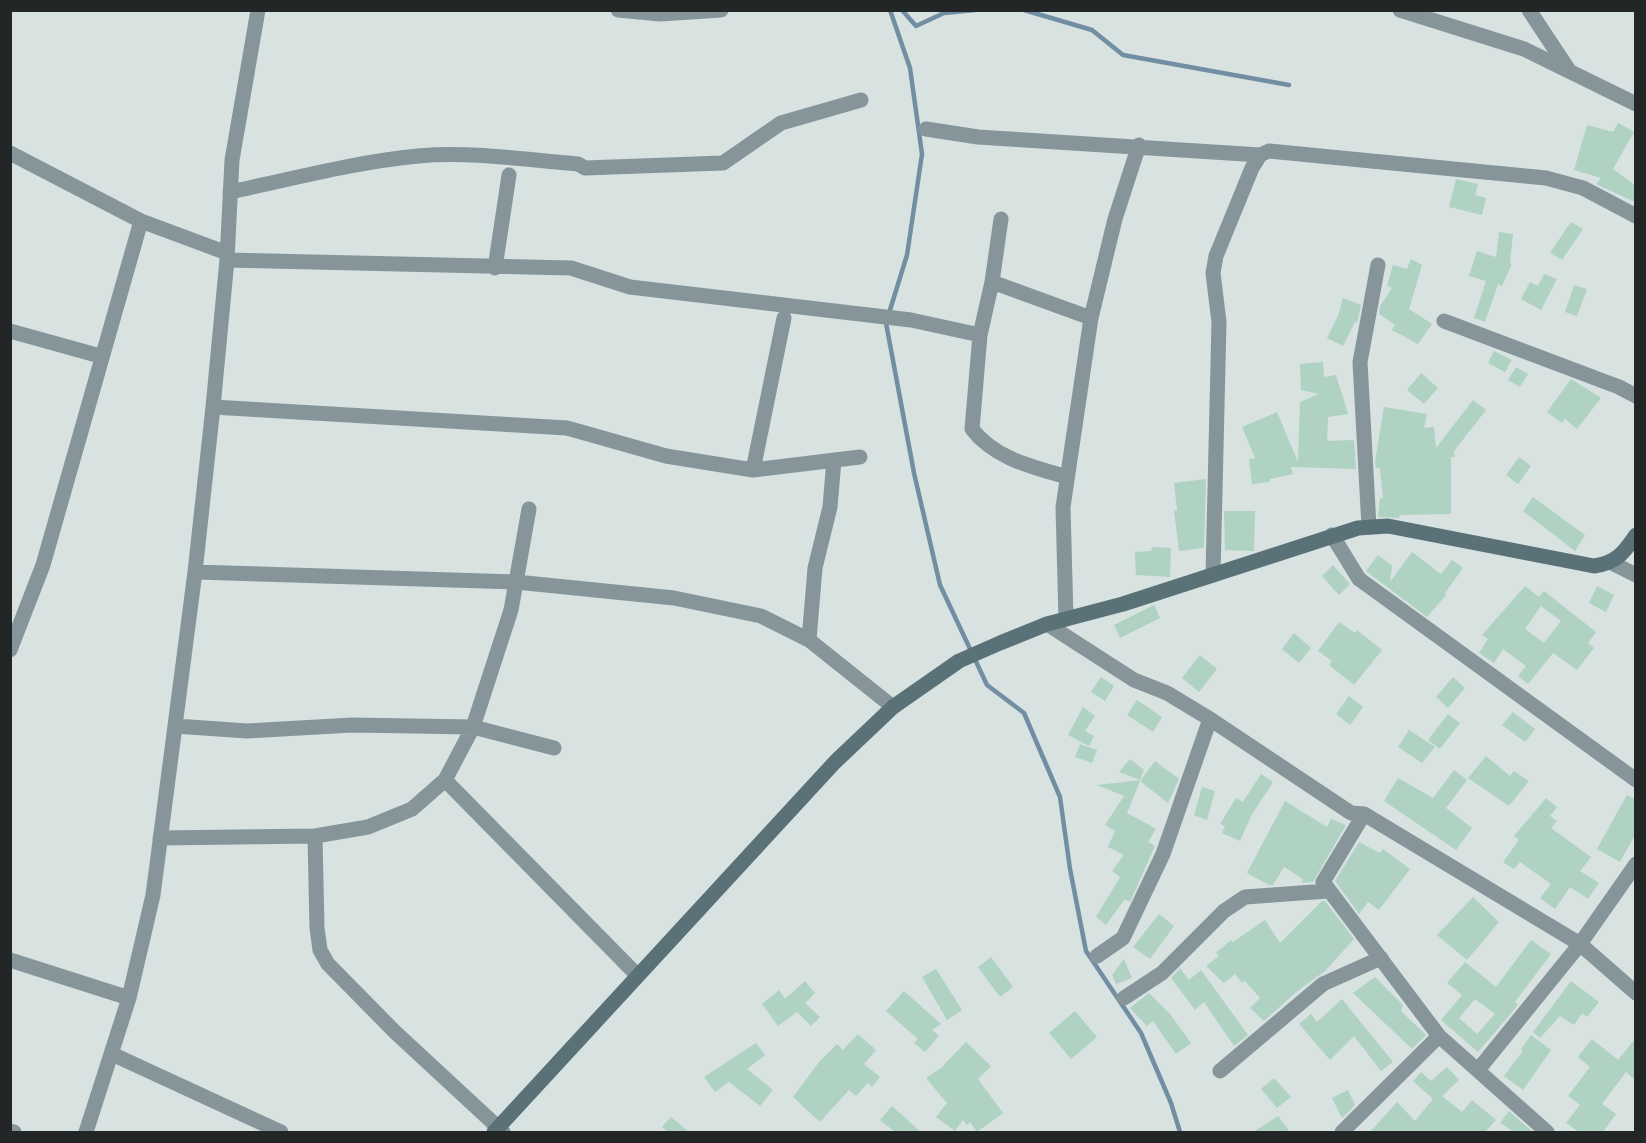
<!DOCTYPE html>
<style>
body{margin:0}
#map{position:relative;width:1646px;height:1143px;overflow:hidden;background:#d7e2e1;font-family:"Work Sans",sans-serif}
canvas{display:block}
.frame{position:absolute;inset:0;border:12px solid #222626;pointer-events:none}
</style>
<div id="map">
<canvas width="1646" height="1143"></canvas>
<div class="frame"></div>
</div>
<script>
const g = document.querySelector('canvas').getContext('2d');
g.lineJoin = 'round';
function trace(path, color, width, dash) {
  g.strokeStyle = color;
  g.lineWidth = width;
  g.lineCap = dash ? 'butt' : 'round';
  g.setLineDash(dash || []);
  g.stroke(path);
}
function paint(path, color) {
  g.fillStyle = color;
  g.fill(path, 'evenodd');
}
const stream = new Path2D(`
 M890 10 910 68 922 154 907 255 886 323 914 473 940 585 987 685 1024 713 1060 797 1070 869 1086 951 1141 1033 1171 1103 1180 1132
 M902 10 916 26 944 13 975 10
 M1024 10 1092 30 1123 55 1289 85`);
const building = new Path2D(`
 M1618 123 1634 132 1613 169 1635 185V202L1596 184 1601 178 1574 170 1587 125 1613 132Z
 M1456 179 1478 184 1475 195 1486 198 1482 215 1449 207Z
 M1571 222 1583 229 1562 260 1550 253Z
 M1499 232 1513 234 1510 263 1512 264 1502 286 1498 284 1485 322 1474 318 1486 281 1469 276 1477 251 1496 257Z
 M1411 259 1422 265 1409 309 1432 324 1418 344 1392 330 1395 325 1379 314 1380 306 1392 288 1387 286 1393 265 1407 269Z
 M1544 274 1557 279 1541 310 1521 299 1530 282 1538 286Z
 M1574 285 1587 289 1577 316 1565 312Z
 M1343 298 1361 305 1357 323 1355 322 1343 346 1327 338 1338 316Z
 M1494 351 1512 360 1505 372 1488 363Z
 M1323 362 1324 377 1336 375 1348 414 1328 417 1327 441 1354 440 1356 469 1291 467 1293 474 1270 479V482L1252 484 1249 459 1255 458 1242 427 1277 412 1298 462 1300 402 1319 394 1301 390 1300 364Z
 M1516 367 1528 374 1520 387 1508 380Z
 M1421 373 1438 388 1424 404 1407 390Z
 M1571 379 1601 398 1577 429 1565 419 1562 423 1547 412Z
 M1473 400 1486 410 1454 451 1455 457H1451V514L1400 515 1399 518 1378 517 1380 498 1383 499 1380 468H1376L1375 461 1384 407 1427 414 1424 428 1434 427 1436 448Z
 M1519 457 1531 466 1518 484 1506 475Z
 M1206 479 1204 548 1179 551 1174 511 1177 510 1174 483Z
 M1533 497 1585 535 1575 551 1523 511Z
 M1224 511H1255L1254 551 1225 550Z
 M1152 547 1171 548 1170 577 1136 575 1135 552 1151 551Z
 M1412 552 1441 574 1452 560 1463 568 1445 593 1446 595 1427 617 1366 571 1378 555 1392 566 1390 582Z
 M1333 565 1350 584 1339 595 1322 576Z
 M1525 586 1539 597 1544 591 1596 632 1588 643 1594 648 1577 670 1553 653 1528 684 1518 676 1526 666 1503 649 1494 663 1479 653 1488 639 1482 635ZM1541 606 1561 621 1544 643 1525 629Z
 M1597 586 1614 595 1606 612 1589 603Z
 M1154 605 1160 618 1120 638 1114 625Z
 M1339 622 1355 633 1357 630 1382 650 1354 685 1329 665 1332 661 1318 651Z
 M1294 633 1311 648 1299 663 1282 649Z
 M1200 655 1217 669 1199 692 1182 678Z
 M1101 677 1114 686 1105 701 1091 692Z
 M1453 677 1465 688 1448 708 1436 697Z
 M1349 696 1363 707 1350 725 1336 714Z
 M1137 700 1162 717 1153 732 1127 715Z
 M1083 707 1095 716 1085 731 1094 736 1089 746 1068 735Z
 M1513 712 1535 729 1525 742 1502 725Z
 M1448 714 1460 723 1440 749 1428 740Z
 M1409 730 1435 747 1422 763 1398 747Z
 M1080 744 1097 750 1092 763 1075 757Z
 M1486 756 1510 776 1514 771 1529 781 1509 806 1468 778Z
 M1130 759 1144 770 1140 780 1119 772Z
 M1155 761 1179 779 1168 803 1140 781 1127 813 1156 829 1148 842 1155 846 1130 902 1125 899 1106 925 1096 917 1120 877 1112 871 1124 855 1108 847 1115 831 1105 825 1124 796 1097 785 1143 780H1141Z
 M1454 770 1467 780 1446 808 1472 828 1456 850 1384 801 1398 778 1433 798Z
 M1261 774 1273 782 1251 816 1240 841 1222 833 1225 826 1220 824 1236 798 1243 802Z
 M1202 787 1215 791 1207 820 1194 815Z
 M1627 795 1635 799V835L1620 862 1597 849Z
 M1546 798 1557 807 1550 816 1557 821 1551 828 1591 857 1580 871 1599 883 1588 899 1570 887 1555 909 1540 898 1551 884 1520 862 1514 869 1503 862 1519 840 1514 836Z
 M1285 801 1327 827 1331 819 1346 825 1313 882 1302 883 1303 879 1284 867 1273 885H1269L1247 873Z
 M1359 842 1380 853 1383 849 1410 869 1379 910 1368 902 1359 914 1335 881Z
 M1473 897 1499 922 1467 960 1437 935Z
 M1322 901H1325L1354 939 1325 971 1296 992 1264 1021 1250 1008 1260 998 1245 981 1242 983 1235 974 1224 983 1206 966 1219 956 1216 953 1231 940 1233 942 1265 920 1280 943Z
 M1159 914 1174 926 1150 959 1133 947Z
 M1531 940 1551 954 1515 1002 1518 1005 1478 1052 1441 1020 1462 995 1447 983 1465 962 1496 987ZM1475 999 1495 1014 1477 1034 1459 1018Z
 M991 957 1013 987 1000 997 978 967Z
 M1124 959 1132 978 1116 984 1112 975Z
 M1180 968 1189 980 1201 970 1248 1035 1234 1046 1204 1002 1195 1010 1171 978Z
 M936 969 962 1010 947 1020 922 977Z
 M1375 977 1403 1005 1401 1011 1426 1035 1412 1049 1353 993Z
 M805 981 815 993 805 1003 820 1017 811 1026 797 1012 778 1026 762 1004 779 990 785 999Z
 M1571 981 1599 1002 1587 1017 1582 1013 1574 1025 1560 1016 1540 1038 1533 1032Z
 M904 991 941 1024 932 1030 939 1036 925 1052 914 1043 918 1039 886 1011Z
 M1149 993 1170 1014 1191 1043 1176 1054 1153 1021 1147 1026 1130 1008Z
 M1342 999 1393 1062 1381 1071 1354 1036 1330 1060 1299 1024 1311 1014 1317 1022Z
 M1075 1011 1097 1037 1071 1059 1049 1033Z
 M858 1034 876 1050 864 1064 880 1077 872 1087 868 1083 856 1096 849 1090 820 1122 793 1097 819 1062 837 1044 843 1050Z
 M1531 1035 1551 1050 1523 1090 1504 1076 1523 1051 1521 1049Z
 M1592 1039 1618 1060 1635 1039V1080L1626 1072 1602 1104 1616 1114 1603 1132H1579L1566 1123 1580 1105 1568 1096 1590 1067 1578 1057Z
 M966 1042 991 1066 978 1079 1003 1113 977 1132 970 1122 967 1125 963 1120 955 1131 936 1117 947 1103 926 1078 941 1068Z
 M756 1043 765 1055 747 1069 773 1090 760 1106 729 1082 715 1092 704 1077Z
 M1447 1067 1459 1080 1442 1096 1462 1112 1472 1100 1496 1120 1485 1132H1370L1397 1102 1415 1121 1433 1099 1413 1081 1421 1072 1431 1081Z
 M1274 1078 1291 1097 1277 1108 1261 1089Z
 M1348 1090 1355 1105 1342 1118 1332 1098Z
 M892 1106 921 1132H895L880 1120Z
 M1509 1111 1533 1132H1514L1500 1123Z
 M1278 1116 1290 1132H1253Z
 M671 1117 689 1132H668L662 1127Z`);
const street = new Path2D(`
 M618 10 660 14 721 10
 M1400 10 1524 49 1636 104
 M1529 10 1568 69
 M926 129 978 137 1260 155 1269 151 1546 178 1583 188 1636 216
 M10 153 141 221 227 253
 M230 192C292 179 355 162 418 156 471 151 526 160 578 164L585 168 723 163 781 123 861 100
 M1001 219 992 282 980 335 972 429C995 459 1033 467 1067 477
 M227 260 571 268 630 287 911 320 980 335
 M495 268 509 175
 M992 282 1091 318
 M1444 321 1619 387 1636 396
 M10 331 100 356
 M213 407 567 428 666 456 753 470 860 457
 M753 470 784 318
 M1369 527 1360 362 1378 265
 M1332 535 1359 579 1636 780
 M1612 563 1636 575
 M195 572 516 582 674 598 761 616 809 640 893 707
 M1213 575 1219 322 1213 273 1216 256 1252 168 1260 155
 M1066 619 1063 507 1091 318 1115 219 1139 145
 M1047 624 1134 680 1167 693 1210 719 1351 813 1364 814 1580 944 1636 993
 M809 640 815 568 830 507 834 460
 M10 650 43 565 141 221
 M175 726 247 731 352 725 473 727 554 748
 M445 780 637 975
 M1364 814 1323 882 1439 1036 1547 1132
 M315 836 317 928 320 950 328 964 395 1032 503 1132
 M160 838 315 836 368 827 412 809 445 780 473 727 511 610 529 509
 M1097 956 1123 938 1163 854 1210 719
 M10 960 129 998
 M1124 998 1162 973 1224 911 1245 897 1328 891
 M112 1054 281 1132
 M1478 1070 1580 944 1636 864
 M1220 1071 1323 984 1381 958
 M10 1131 14 1132
 M86 1132 129 998 153 895 195 572 213 407 227 260 232 160 258 10
 M1342 1132 1439 1036`);
const secondary = new Path2D(`
 M494 1132 835 762 893 707 959 661 1000 643 1047 624 1123 604 1358 528 1388 526 1594 566C1616 563 1624 553 1636 535`);
trace(stream, '#728ea2', 4.5);
paint(building, '#afd2c2');
trace(street, '#859599', 15);
trace(secondary, '#597177', 15);
</script>
